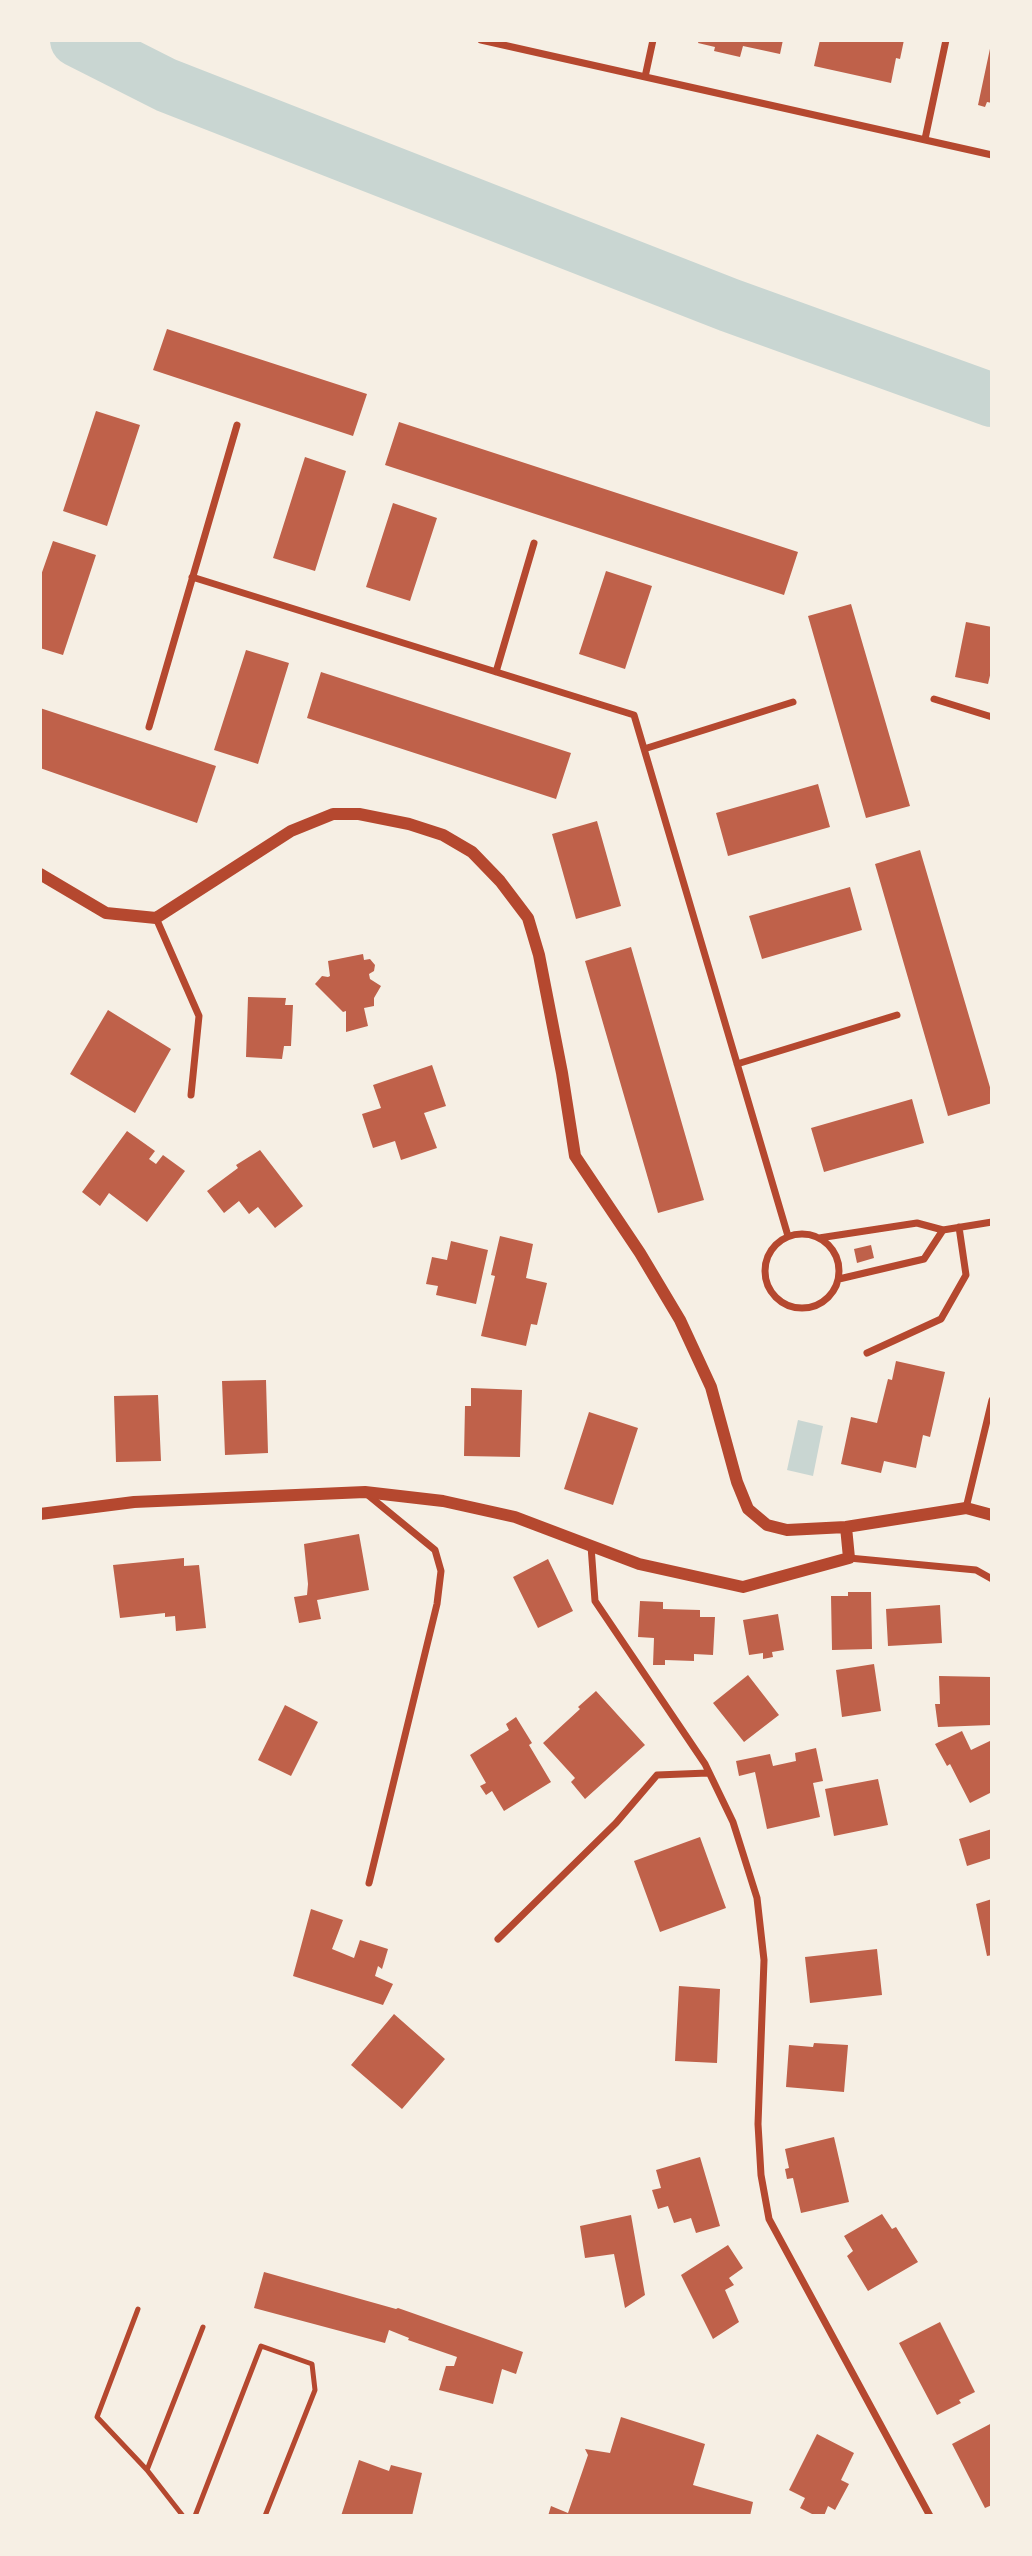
<!DOCTYPE html>
<style>
body{margin:0}
#map{position:relative;width:1032px;height:2556px;overflow:hidden;background:#f6efe4;font-family:"Noto Sans",sans-serif}
canvas{display:block}
.frame{position:absolute;inset:0;border:42px solid #f6efe4;pointer-events:none}
</style>
<div id="map">
<canvas width="1032" height="2556"></canvas>
<div class="frame"></div>
</div>
<script>
const g = document.querySelector('canvas').getContext('2d');
g.lineJoin = 'round';
function paint(path, color) {
  g.fillStyle = color;
  g.fill(path, 'evenodd');
}
function trace(path, color, width, dash) {
  g.strokeStyle = color;
  g.lineWidth = width;
  g.lineCap = dash ? 'butt' : 'round';
  g.setLineDash(dash || []);
  g.stroke(path);
}
const water = new Path2D(`
 M798 1420 823 1426 813 1476 787 1470Z`);
const river = new Path2D(`
 M77 40 166 85 729 305 992 400`);
const building = new Path2D(`
 M699 40H783L780 54 743 46 740 57 714 51 715 47 698 43Z
 M820 40H904L900 59 896 58 891 83 814 66Z
 M991 44 992 103 987 102 985 107 978 105Z
 M167 329 367 394 353 436 153 370Z
 M96 411 140 425 107 526 63 511Z
 M399 422 798 552 784 595 385 465Z
 M305 457 346 471 315 571 273 558Z
 M393 503 437 518 410 601 366 587Z
 M53 541 96 555 63 655 40 648V578Z
 M606 571 652 586 625 669 579 654Z
 M851 604 910 806 866 818 808 616Z
 M966 622 992 627V667L988 684 955 677Z
 M246 650 289 663 258 764 214 750Z
 M321 672 571 753 556 799 307 718Z
 M40 708 216 766 197 823 40 768Z
 M818 784 830 827 728 856 716 813Z
 M597 821 621 906 576 919 552 834Z
 M920 850 992 1094V1103L948 1116 875 864Z
 M850 887 862 930 762 959 749 916Z
 M631 947 704 1200 658 1213 585 961Z
 M363 954 364 960 370 959 375 965 374 971 369 974 370 979 381 986 374 998V1006L364 1008 368 1026 346 1032V1011L343 1012 315 984 322 976 328 977 330 976 328 961Z
 M248 997 286 998 285 1005H293L291 1046H284L282 1059 246 1057Z
 M108 1010 171 1049 135 1113 70 1074Z
 M432 1065 446 1106 424 1113 437 1148 401 1160 395 1141 373 1148 362 1114 381 1108 373 1085Z
 M912 1099 924 1143 824 1172 811 1128Z
 M127 1131 155 1151 149 1159 156 1164 163 1155 185 1171 147 1222 109 1193 100 1206 82 1192Z
 M260 1150 303 1206 275 1228 258 1207 249 1214 239 1201 224 1213 207 1191 238 1168 236 1165Z
 M500 1236 533 1244 526 1278 547 1283 537 1325 531 1324 526 1346 481 1336 495 1276 491 1275Z
 M451 1241 488 1250 476 1304 436 1295 438 1286 426 1284 432 1257 447 1260Z
 M871 1245 874 1258 857 1263 854 1249Z
 M896 1361 945 1372 930 1437 923 1435 916 1468 884 1461 881 1473 841 1464 851 1417 877 1423 888 1379 892 1380Z
 M266 1380 268 1453 225 1455 222 1381Z
 M471 1388 522 1390 520 1457 464 1456 465 1406H471Z
 M158 1395 161 1461 116 1462 114 1396Z
 M589 1412 638 1428 613 1505 564 1489Z
 M359 1534 369 1590 317 1600 321 1619 299 1623 294 1597 307 1595 308 1584 304 1544Z
 M184 1558V1566L199 1565 206 1628 176 1631 175 1616 165 1617V1613L120 1618 113 1565Z
 M548 1559 573 1611 538 1628 513 1577Z
 M848 1592H871L872 1649 832 1650 831 1596H848Z
 M640 1601 663 1602V1609L700 1610V1617H715L713 1655 694 1654V1661L665 1660V1665H653L654 1638 638 1637Z
 M940 1605 942 1643 888 1646 886 1609Z
 M778 1614 784 1650 772 1652 773 1657 763 1659V1653L749 1655 743 1620Z
 M874 1664 881 1711 842 1717 836 1670Z
 M748 1675 779 1715 744 1742 713 1703Z
 M939 1676 992 1677V1725L938 1727 935 1704H940Z
 M596 1691 645 1745 585 1799 571 1782 575 1778 543 1743 580 1709 578 1707Z
 M285 1705 318 1722 291 1776 258 1760Z
 M516 1717 532 1743 529 1745 551 1782 504 1811 492 1791 486 1795 480 1786 486 1783 470 1755 509 1730 506 1724Z
 M962 1731 971 1750 992 1740V1792L970 1803 950 1764 947 1766 935 1744Z
 M816 1748 823 1781 813 1783 820 1817 767 1829 755 1772 739 1776 736 1761 770 1754 773 1766 796 1761 795 1753Z
 M878 1779 888 1825 834 1836 825 1789Z
 M992 1829V1858L967 1866 959 1839Z
 M700 1837 726 1908 660 1932 634 1861Z
 M992 1899V1955L987 1956 976 1904Z
 M311 1909 343 1920 332 1949 354 1958 360 1940 388 1949 382 1969 378 1966 375 1976 393 1984 383 2005 293 1976Z
 M877 1949 882 1995 810 2003 805 1957Z
 M679 1986 720 1989 717 2063 675 2061Z
 M394 2014 445 2059 402 2109 351 2065Z
 M814 2043 848 2045 844 2092 786 2087 789 2045 813 2047Z
 M834 2137 849 2202 801 2213 793 2178 787 2179 785 2169 789 2168 785 2149Z
 M700 2157 720 2226 696 2233 691 2218 674 2223 668 2206 658 2209 652 2190 661 2188 656 2170Z
 M882 2214 892 2229 896 2227 918 2262 868 2291 847 2256 853 2251 844 2236Z
 M631 2215 645 2295 625 2308 614 2254 585 2258 580 2226Z
 M728 2245 743 2268 729 2278 734 2285 725 2290 739 2322 713 2339 681 2275Z
 M264 2272 396 2309 398 2308 523 2352 516 2374 502 2369 493 2404 439 2390 446 2366H454L457 2357 408 2340 409 2338 389 2330 385 2343 254 2308Z
 M940 2322 975 2392 959 2400 961 2403 937 2415 899 2343Z
 M621 2417 705 2444 693 2485 753 2502 750 2516H548L551 2506 568 2513 588 2455 585 2449 610 2453Z
 M992 2423V2505L985 2508 952 2444Z
 M817 2434 854 2453 841 2480 849 2484 835 2510 828 2506 824 2516H816L800 2508 805 2498 789 2490Z
 M359 2460 389 2471 391 2465 422 2473 412 2516H341Z`);
const service = new Path2D(`
 M138 2309 97 2417 147 2470
 M183 2516 147 2470 203 2327
 M195 2516 261 2346 312 2364 315 2390 265 2516`);
const minor = new Path2D(`
 M481 40 992 155
 M645 77 653 40
 M925 139 946 40
 M192 577 634 715 788 1236
 M496 672 534 543
 M934 699 992 717
 M149 727 237 425
 M644 749 793 702
 M156 918 199 1016 191 1095
 M737 1064 897 1015
 M765 1271a37 37 0 1 1 74 0a37 37 0 1 1-74 0Z
 M819 1238 917 1223 943 1230 992 1222
 M839 1279 924 1259 943 1230
 M867 1353 941 1319 966 1275 959 1227
 M368 1495 435 1550 441 1571 437 1604 369 1883
 M966 1508 992 1400
 M591 1546 595 1601 705 1764 733 1822 757 1898 764 1960 758 2124 761 2175 769 2219 930 2516
 M849 1558 976 1570 992 1579
 M498 1939 616 1823 657 1775 708 1773`);
const tertiary = new Path2D(`
 M40 874 106 913 156 918 291 831 333 814H359L409 824 443 835 472 852 500 881 528 918 539 955 562 1073 575 1156 640 1253 680 1320 711 1387 737 1482 748 1509 767 1525 787 1530 846 1527 966 1508 992 1515
 M40 1514 134 1502 365 1492 443 1501 515 1517 639 1564 743 1587 849 1558 846 1527`);
paint(water, '#c9d6d2');
trace(river, '#c9d6d2', 54);
paint(building, '#bf614a');
trace(service, '#b5482f', 5);
trace(minor, '#b5482f', 7);
trace(tertiary, '#b5482f', 12);
</script>
